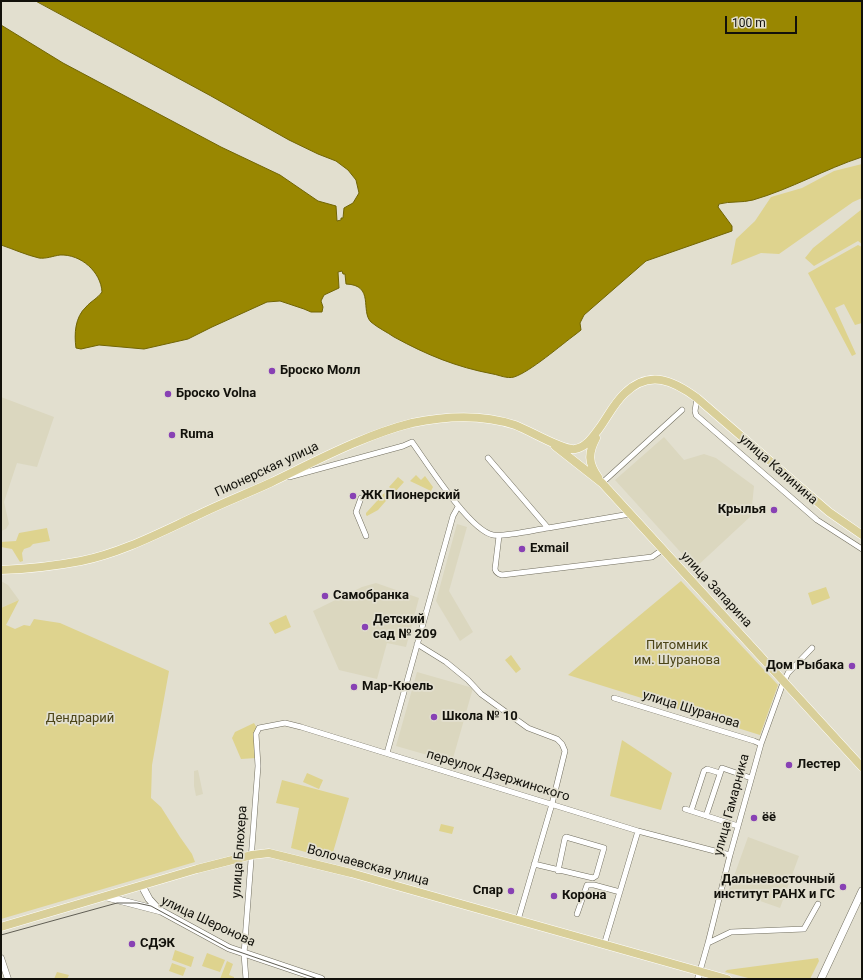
<!DOCTYPE html>
<meta charset="utf-8">
<style>
body{margin:0}
#map{position:relative;width:863px;height:980px;overflow:hidden;background:#e2dfcf;font-family:Roboto,sans-serif}
canvas{display:block}
.frame{position:absolute;inset:0;border:2px solid #12110b;pointer-events:none}
.scale{position:absolute;left:725px;top:16px;width:72px;height:18px;box-sizing:border-box;border:2px solid #12110b;border-top:0;padding-left:5px;font-size:12px;line-height:14px;white-space:nowrap;color:#12110b;-webkit-text-stroke:3px #e2dfcf;paint-order:stroke}
</style>
<div id="map">
<canvas width="863" height="980"></canvas>
<div class="frame"></div>
<div class="scale">100 m</div>
</div>
<script>
const g = document.querySelector('canvas').getContext('2d');
g.lineJoin = 'round';
function paint(path, color) {
  g.fillStyle = color;
  g.fill(path, 'evenodd');
}
function trace(path, color, width, dash) {
  g.strokeStyle = color;
  g.lineWidth = width;
  g.lineCap = dash ? 'butt' : 'round';
  g.setLineDash(dash || []);
  g.stroke(path);
}
function drawText(font, color, halo, rows, align = 'center') {
  g.font = font + ' Roboto,sans-serif';
  g.lineWidth = 3.5;
  g.setLineDash([]);
  g.textBaseline = 'middle';
  g.strokeStyle = halo;
  g.fillStyle = color;
  for (const [text, x, y, turn = 0] of rows) {
    g.save();
    g.translate(x, y);
    g.rotate((+turn || 0) * Math.PI / 180);
    g.textAlign = isNaN(turn) ? turn : align;
    if (halo) g.strokeText(text, 0, 0);
    g.fillText(text, 0, 0);
    g.restore();
  }
}
const built = new Path2D(`
 M1 397 54 417 37 467 17 463 4 502 9 524 6 529 1 531Z
 M664 437 684 460 704 454 716 458 754 486 751 516 695 568 615 480Z
 M457 524 467 527 449 591 473 632 460 641 436 601Z
 M1 581 8 585 19 600 1 608Z
 M376 583 419 598 406 647 387 643 377 679 339 670 313 611 362 587Z
 M417 672 473 688 452 762 396 746Z
 M198 770 203 794 196 796 194 786V771Z
 M748 837 799 856 780 908 729 890Z`);
const green = new Path2D(`
 M862 164V198L853 202 779 254 761 253 731 265 736 239 755 221 771 197 802 188 834 171Z
 M862 209V244L858 241 814 266 805 258 813 248Z
 M858 245 862 247V323L855 325 844 304 835 308 856 354 852 356 808 273Z
 M416 475 421 480 425 476 433 487 431 491 410 481Z
 M398 477 404 482 395 492 389 487Z
 M387 490 392 494 378 510 367 516 366 515V513Z
 M47 528 50 541 33 544 30 547 24 549 22 553 23 561 20 562 12 549 1 547V542L16 541 19 533Z
 M681 581 778 685 760 735 568 675Z
 M826 587 830 598 812 605 808 593Z
 M19 600 6 625 15 629 24 625 30 626 34 619 60 623 169 671 152 765 151 798 161 807 180 837 192 854 195 862 1 919V608Z
 M286 615 291 627 275 634 269 623Z
 M511 655 521 669 520 670 516 673 505 660Z
 M254 723 258 730 256 758 241 759 232 738 235 732Z
 M622 740 672 773 661 810 610 796Z
 M307 773 323 780 319 789 303 782Z
 M282 780 349 798 331 859 291 848 299 808 276 803Z
 M441 824 454 827 452 834 439 831Z
 M175 950 194 957 191 967 172 960Z
 M207 953 225 960 220 972 202 966Z
 M818 958 819 961 810 979H752L725 972 727 970Z
 M227 961 233 964 229 975 234 977V979H220Z
 M172 963 186 968 183 976 169 971Z
 M57 972 69 975 67 979H54Z`);
const water = new Path2D(`
 M36 1H862V157C825 169 791 189 753 200 742 203 730 201 719 204L718 207 732 226V231L646 261 584 315 580 323 581 330 576 334C561 345 530 372 514 377 507 379 499 375 493 374 456 367 427 355 394 337 387 332 378 328 371 322 360 311 375 285 346 284L345 274H343L342 271 338 272 339 288 324 295 321 301 323 307 322 312H311L304 309 280 301 267 302 212 327 188 339 144 349 99 345 81 349 76 348C74 334 75 317 86 307 91 301 97 299 102 292 101 272 81 254 60 255 53 256 46 259 39 258 26 255 13 249 1 245V25L63 63 221 147 280 175 318 201 336 206 337 221 341 220V218H343L344 208 353 203 359 193 356 180 348 170 336 161 318 154 289 140 211 96Z`);
const minor = new Path2D(`
 M697 398 695 411 696 415 817 520 862 549
 M488 458 548 528 630 514
 M289 477 403 446 412 442C427 463 470 531 493 535 505 537 534 530 548 528
 M602 483 682 410
 M361 498 356 512 366 536
 M499 536 495 569C496 573 498 574 502 575L652 557 662 550
 M417 644 446 662 468 680 481 694 528 728 557 739 562 744 565 751 552 804 518 920
 M614 698 754 741 761 744
 M387 753 453 516 458 507
 M685 809 738 826
 M691 811 704 771 707 769 720 773
 M706 816 722 768 751 778
 M534 864 593 878 596 876 604 848 566 837 565 838 558 871
 M577 914 587 885H594L620 892
 M708 943 731 932 804 929 818 904
 M604 945 638 831
 M700 971 708 943 730 855 761 744 783 683 788 673 812 648
 M246 979 244 954 258 766 256 734 259 728 285 723 301 727 638 831 730 855`);
const tertiary = new Path2D(`
 M1 958 8 979
 M698 979 700 971`);
const secondary = new Path2D(`
 M142 886 149 899 159 910
 M107 897 161 911 229 948 321 979
 M821 979 862 891`);
const primary = new Path2D(`
 M596 438C588 453 588 463 598 477
 M555 446 602 483 862 767
 M1 570C28 569 55 566 81 561 121 553 159 533 196 516 220 504 246 494 270 483 314 462 364 435 412 423 445 416 482 414 515 425 529 430 563 451 575 449 586 447 592 438 598 430 607 418 614 403 625 393 650 369 674 381 697 398L829 512 862 535
 M1 927 197 869 252 855 269 853 351 873 727 979`);
const tram = new Path2D(`
 M1 935 117 903H137L151 906 228 948 318 979`);
const markers = [
 [272,371,4,"#8841b4"],
 [168,394,4,"#8841b4"],
 [172,435,4,"#8841b4"],
 [353,496,4,"#8841b4"],
 [774,510,4,"#8841b4"],
 [522,549,4,"#8841b4"],
 [325,596,4,"#8841b4"],
 [365,627,4,"#8841b4"],
 [852,666,4,"#8841b4"],
 [354,687,4,"#8841b4"],
 [434,717,4,"#8841b4"],
 [789,765,4,"#8841b4"],
 [754,818,4,"#8841b4"],
 [843,887,4,"#8841b4"],
 [511,891,4,"#8841b4"],
 [554,896,4,"#8841b4"],
 [132,944,4,"#8841b4"]
];
const poiNames = [
 ["Броско Молл",280,371],
 ["Броско Volna",176,394],
 ["Ruma",180,435],
 ["ЖК Пионерский",361,496],
 ["Крылья",766,510,"right"],
 ["Exmail",530,549],
 ["Самобранка",333,596],
 ["Детский",373,620],
 ["сад № 209",373,635],
 ["Дом Рыбака",844,666,"right"],
 ["Мар-Кюель",362,687],
 ["Школа № 10",442,717],
 ["Лестер",797,765],
 ["ёё",762,818],
 ["Дальневосточный",835,880,"right"],
 ["институт РАНХ и ГС",835,895,"right"],
 ["Спар",503,891,"right"],
 ["Корона",562,896],
 ["СДЭК",140,944]
];
const streetNames = [
 ["Пионерская улица",267,470,-25],
 ["улица Калинина",778,470,41],
 ["улица Запарина",716,590,47],
 ["улица Шуранова",691,710,17],
 ["переулок Дзержинского",498,776,17],
 ["улица Гамарника",732,805,-75],
 ["улица Блюхера",240,852,-86],
 ["Волочаевская улица",368,866,15],
 ["улица Шеронова",208,922,25]
];
const parkNames = [
 ["Питомник",677,646],
 ["им. Шуранова",677,661],
 ["Дендрарий",80,719]
];
paint(built, '#dbd7bf');
paint(green, '#ded38e');
paint(water, '#998701');
trace(water, '#706404', 1);
trace(minor, '#716e5f', 6);
trace(tertiary, '#716e5f', 7);
trace(secondary, '#716e5f', 8);
trace(primary, '#fff', 9);
trace(minor, '#fff', 5);
trace(tertiary, '#fff', 6);
trace(secondary, '#fff', 7);
trace(primary, '#d9cf99', 8);
trace(tram, '#605e54', 1);
for (const [x, y, r, color] of markers) {
  const dot = new Path2D();
  dot.arc(x, y, r, 0, 2 * Math.PI);
  g.fillStyle = color;
  g.fill(dot);
  trace(dot, '#e2dfcf', 1.5);
}
drawText('bold 13px', '#12110b', '#e2dfcf', poiNames, 'left');
drawText('13px', '#12110b', '#e2dfcf', streetNames);
drawText('13px', '#4b4417', '#e2dfcf', parkNames);
</script>
